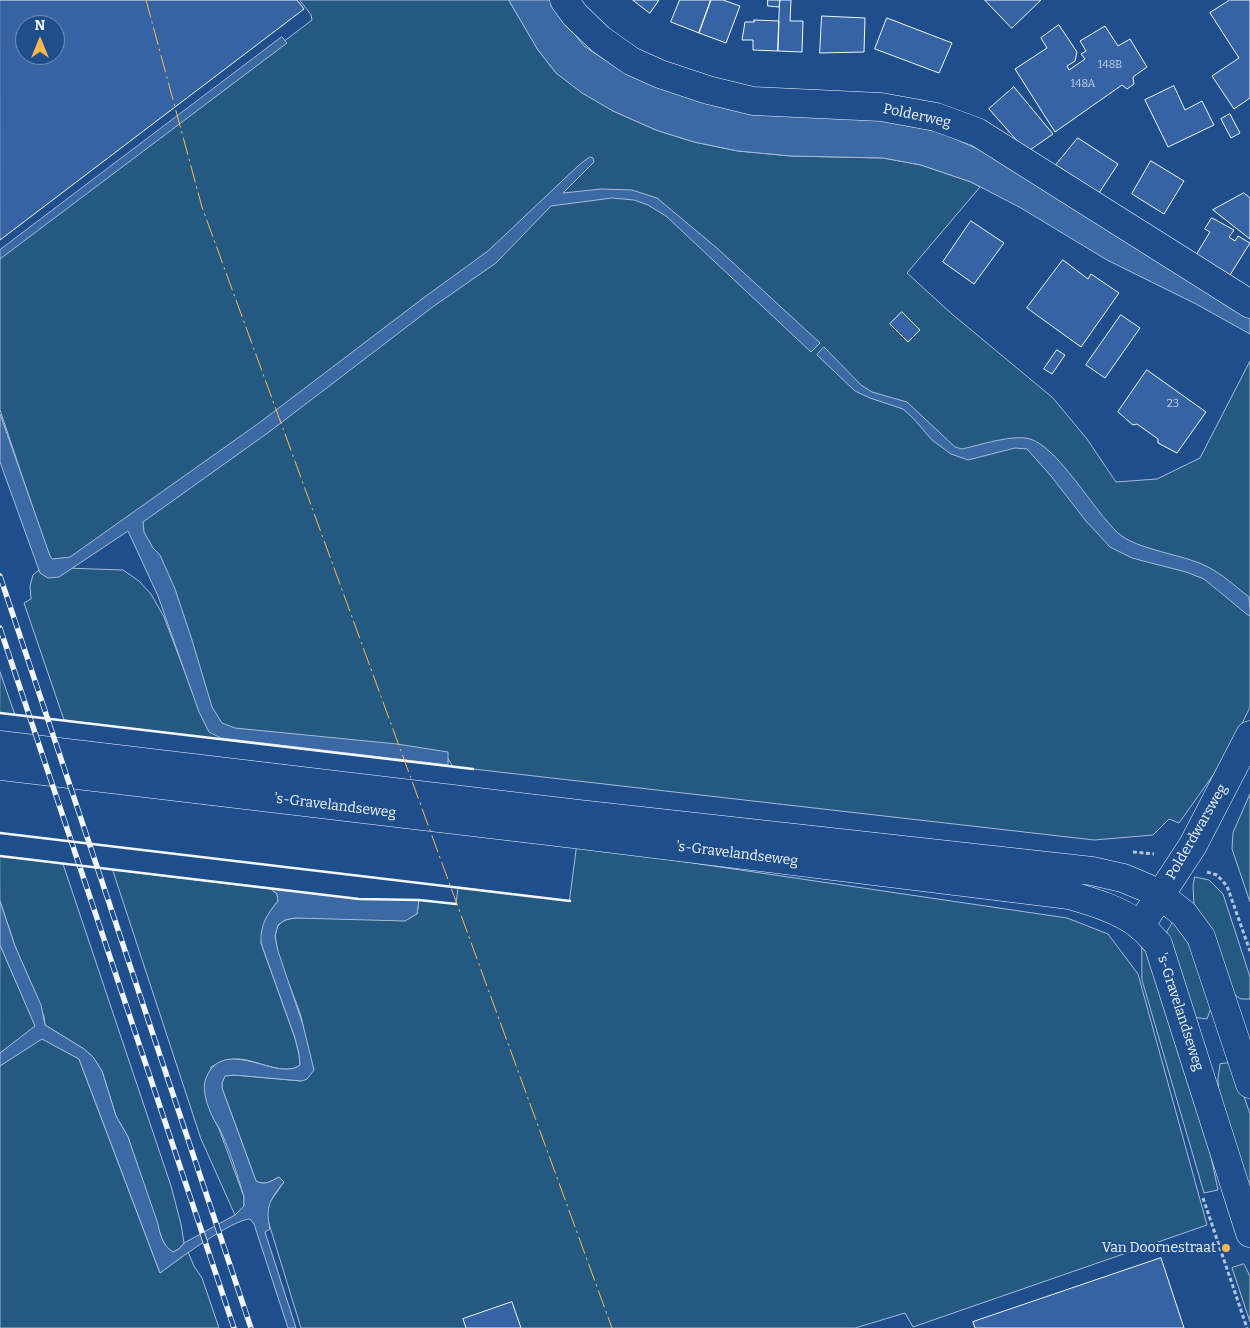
<!DOCTYPE html>
<style>
body{margin:0}
#map{position:relative;width:1250px;height:1328px;overflow:hidden;background:#1f4e8c;font-family:Bitter,serif}
canvas{display:block}
.north{position:absolute;left:15px;top:15px;width:50px;height:50px;box-sizing:border-box;background:#1f4e8c;border:1px solid #7391ba;border-radius:50%;rotate:0deg;font-size:14px;font-weight:700;line-height:20px;text-align:center;color:#f2f6ff}
.north::after{content:'';display:block;margin:auto;width:18px;height:22px;background:#ffb74d;clip-path:polygon(50% 0,100% 100%,50% 72%,0 100%)}
</style>
<div id="map">
<canvas width="1250" height="1328"></canvas>
<div class="north">N</div>
</div>
<script>
const g = document.querySelector('canvas').getContext('2d');
g.lineJoin = 'round';
function paint(path, color) {
  g.fillStyle = color;
  g.fill(path, 'evenodd');
}
function trace(path, color, width, dash) {
  g.strokeStyle = color;
  g.lineWidth = width;
  g.lineCap = dash ? 'butt' : 'round';
  g.setLineDash(dash || []);
  g.stroke(path);
}
function drawText(font, color, halo, rows, align = 'center') {
  g.font = font + ' Bitter,serif';
  g.lineWidth = 4;
  g.setLineDash([]);
  g.textBaseline = 'middle';
  g.strokeStyle = halo;
  g.fillStyle = color;
  for (const [text, x, y, turn = 0] of rows) {
    g.save();
    g.translate(x, y);
    g.rotate((+turn || 0) * Math.PI / 180);
    g.textAlign = isNaN(turn) ? turn : align;
    if (halo) g.strokeText(text, 0, 0);
    g.fillText(text, 0, 0);
    g.restore();
  }
}
const green = new Path2D(`
 M300 0H509L538 50 556 73 613 111 656 130 694 142 738 151 791 156 883 158 921 165 971 182 980 187 907 273 952 314 1053 398 1087 439 1116 482 1157 479 1200 458 1250 361V707L1226 757 1179 823 1169 819 1153 835 1094 840 473 769 453 767 447 757 241 734 219 724 210 708 138 518 65 568 123 570 139 581 151 594 164 617 201 715 224 737 242 742 64 720 24 603 31 599 30 586 33 575 39 570 53 568 0 410V258L312 20 311 15Z
 M0 672 15 715 0 713Z
 M1250 794V902L1232 849 1233 833Z
 M577 846 1067 918 1108 934 1138 974 1207 1225 913 1327 905 1313 855 1328H301L266 1214 270 1202 284 1182 279 1177C271 1181 265 1186 256 1181L222 1088V1083L225 1076 234 1075 301 1081C302 1063 304 1044 303 1026 301 1004 266 944 278 926 282 920 289 919 295 918L417 914 419 900 456 904 458 887 569 901Z
 M0 856 63 864 171 1186 181 1224 184 1243 179 1249 173 1252 167 1248 162 1239 128 1137 116 1116 102 1071 93 1057 84 1049 45 1025 44 1016 15 946 0 901Z
 M113 870 271 889 277 894 278 901 273 907 261 943 295 1038 299 1054 300 1065C284 1077 256 1059 238 1059 227 1059 220 1062 211 1067L210 1111 219 1129 244 1197V1206L235 1215 201 1139Z
 M1195 877 1209 880 1223 894 1250 977V999H1241L1233 994 1194 906 1193 886Z
 M1173 922 1184 934 1195 959 1211 1008 1207 1019 1192 1017 1172 959 1167 932Z
 M1142 944 1151 957 1195 1081 1218 1190 1204 1193 1142 980Z
 M0 945 36 1027 0 1053Z
 M42 1038 79 1059 160 1273 188 1252 194 1266 202 1278 219 1328H0V1066Z
 M1230 1063 1237 1076 1250 1114V1195L1219 1097 1218 1078 1220 1064Z
 M1244 1264 1250 1276V1322L1232 1268Z`);
const water = new Path2D(`
 M509 0H550L557 12 584 46 618 69 657 86 907 124 939 132 980 150 1250 315V334L1196 304 1107 260 1021 208 971 182 921 165 883 158 791 156 738 151 694 142 656 130 613 111 582 93 556 73 538 50Z
 M282 37 287 43 0 259V250Z
 M590 157 593 158 594 162 563 193 601 189 632 190 657 198 718 249 820 343 811 352 666 216 648 205 634 200 612 198 551 206 496 263 434 306 269 432 143 522 144 532 153 548 160 555 175 589 192 640 212 707 222 723 235 728 397 744 448 752V765L221 738 209 732 199 712 158 596 128 531 59 577 48 578 40 573 0 462V414L50 556 52 559 70 557 259 423 426 296 488 251 579 165Z
 M824 347 861 385 872 392 907 402 955 447 962 449C980 445 1013 434 1030 439 1058 447 1094 511 1118 533 1137 550 1182 554 1206 566 1221 573 1236 587 1249 597L1250 614 1249 616 1204 579 1186 572 1132 558 1110 547 1086 521 1051 476 1027 449 1015 448 968 460 951 454 932 440 913 418 903 409 870 398 855 391 817 355Z
 M271 889 359 899 419 900 417 914 405 921 295 918 285 920 278 925 275 936 278 951 303 1025 314 1070 307 1079 302 1081 234 1075 225 1076 222 1083V1088L256 1181C265 1186 271 1181 279 1177L284 1182C270 1199 265 1207 270 1229L265 1232 296 1328H288L254 1224 250 1219C233 1219 176 1261 160 1273L79 1059 42 1039 0 1066V1053L35 1026 0 945V901L15 946 41 1005 45 1025 84 1049 93 1057 102 1071 116 1116 128 1137 158 1224C160 1235 163 1246 173 1252L179 1249 184 1243 235 1215 244 1206V1197C237 1174 230 1150 219 1128 216 1123 212 1117 210 1111 206 1102 202 1087 206 1078 224 1034 278 1083 300 1065L299 1054 295 1038 261 943C260 925 267 914 278 901L277 894Z`);
const building = new Path2D(`
 M0 0H297L304 9 0 240ZM25 25H55V55H25Z
 M633 0H659L650 13Z
 M680 0H711L699 33 671 22Z
 M711 0H723L740 6 726 43 699 33Z
 M768 0H780L779 7 768 6Z
 M780 0H791L790 21H803L802 52 778 51Z
 M985 0H1041L1012 28Z
 M1230 0H1250V98L1234 109 1212 76 1239 58 1210 13Z
 M822 16 865 18 864 52 820 53Z
 M887 18 952 43 939 73 875 49Z
 M754 20 779 21 778 51 753 50V40H742L745 22H754Z
 M1059 25 1077 52 1075 61 1067 66 1069 70 1085 59 1081 54 1086 51 1080 41 1105 26 1118 46 1130 39 1147 67 1133 77 1134 84 1127 89 1122 85 1055 132 1015 69 1047 48 1041 38Z
 M1174 86 1185 110 1202 101 1214 125 1168 147 1145 100Z
 M1014 87 1053 134 1027 152 989 109Z
 M1230 114 1240 133 1231 138 1221 119Z
 M1078 138 1118 164 1099 193 1056 165Z
 M1151 161 1184 181 1164 214 1132 194Z
 M1244 193 1250 198V239L1213 210Z
 M1212 218 1234 230 1229 237 1235 241 1238 236 1250 243 1230 275 1196 255 1210 232 1205 229Z
 M971 221 1004 243 974 284 943 262Z
 M1063 260 1088 279 1091 274 1119 293 1081 347 1027 308Z
 M902 312 920 330 908 342 890 324Z
 M1121 315 1140 328 1105 378 1086 365Z
 M1057 350 1065 355 1052 374 1044 369Z
 M1147 370 1206 412 1177 453 1158 443V439L1137 424 1133 425 1118 412Z
 M1161 1258 1184 1328H975L973 1322Z
 M512 1302 521 1328H466L463 1319Z`);
const path = new Path2D(`
 M1133 852 1154 854
 M1207 872 1217 875 1227 886 1250 951
 M1203 1198 1247 1328`);
const minor = new Path2D(`
 M564 0 575 15 600 39 631 61 660 74 708 90 753 101 881 107 936 117 977 132 1250 304
 M1140 926 1193 845 1250 735`);
const major = new Path2D(`
 M0 745 578 814 1092 871 1123 878 1147 888 1160 895 1184 914 1201 937 1250 1084
 M0 766 574 834 1069 895C1093 902 1118 909 1138 924 1146 930 1152 938 1158 944L1250 1233`);
const rail = new Path2D(`
 M0 576 251 1328
 M0 628 234 1328`);
const wall = new Path2D(`
 M0 713 473 769
 M0 833 570 901
 M0 856 359 899 419 900 456 904`);
const power = new Path2D(`
 M146 0 202 207 612 1328`);
const markers = [
 [1226,1248,5,"#ffb74d"]
];
const numberNames = [
 ["148B",1110,65],
 ["148A",1083,84],
 ["23",1173,404]
];
const streetNames = [
 ["Polderweg",917,116,12],
 ["'s-Gravelandseweg",335,806,7],
 ["Polderdwarsweg",1197,832,-60],
 ["'s-Gravelandseweg",737,854,7],
 ["'s-Gravelandseweg",1180,1012,72]
];
const poiNames = [
 ["Van Doornestraat",1216,1248]
];
paint(green, '#245a82');
trace(green, '#a8bbd7', 1);
paint(water, '#3b69a3');
trace(water, '#a8bbd7', 1);
paint(building, '#3563a3');
trace(building, '#f2f6ff', 1);
trace(minor, '#f2f6ff', 29);
trace(major, '#f2f6ff', 29);
trace(path, '#b3c4dc', 3, [4, 2.5]);
trace(minor, '#1f4e8c', 28);
trace(major, '#1f4e8c', 28);
trace(rail, '#f2f6ff', 5.5);
trace(rail, '#1f4e8c', 4, [11]);
trace(wall, '#f2f6ff', 2.5);
trace(power, '#ffb74d', 1, [18, 4, 2.5, 4]);
for (const [x, y, r, color] of markers) {
  const dot = new Path2D();
  dot.arc(x, y, r, 0, 2 * Math.PI);
  g.fillStyle = color;
  g.fill(dot);
  trace(dot, '#1f4e8c', 2);
}
drawText('11px', '#c3d1e8', null, numberNames);
drawText('14px', '#f2f6ff', '#1f4e8c', streetNames);
drawText('14px', '#f2f6ff', '#1f4e8c', poiNames, 'right');
</script>
